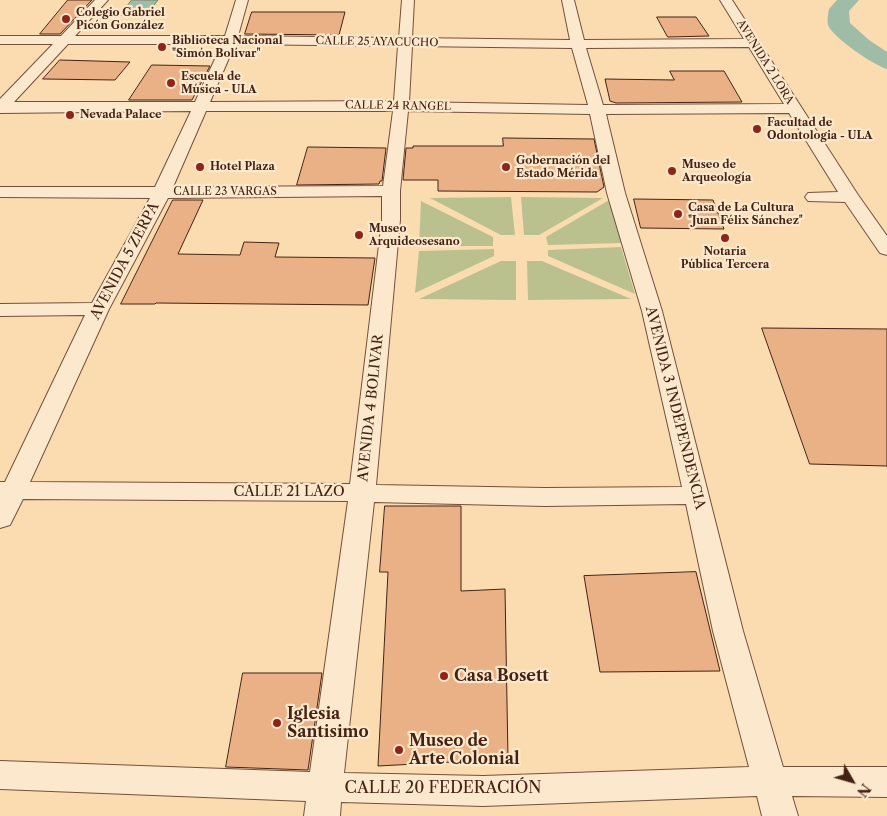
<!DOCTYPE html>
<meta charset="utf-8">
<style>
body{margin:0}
#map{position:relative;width:887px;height:816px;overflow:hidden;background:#fbdcb0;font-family:"Libre Caslon Text",serif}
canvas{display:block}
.north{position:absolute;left:827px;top:756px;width:50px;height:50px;-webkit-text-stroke:4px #fce8cc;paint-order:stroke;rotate:128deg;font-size:14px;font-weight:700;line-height:20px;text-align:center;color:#442316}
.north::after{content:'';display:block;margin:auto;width:18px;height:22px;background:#442316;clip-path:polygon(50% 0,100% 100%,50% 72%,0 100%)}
</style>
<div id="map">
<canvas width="887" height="816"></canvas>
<div class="north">N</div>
</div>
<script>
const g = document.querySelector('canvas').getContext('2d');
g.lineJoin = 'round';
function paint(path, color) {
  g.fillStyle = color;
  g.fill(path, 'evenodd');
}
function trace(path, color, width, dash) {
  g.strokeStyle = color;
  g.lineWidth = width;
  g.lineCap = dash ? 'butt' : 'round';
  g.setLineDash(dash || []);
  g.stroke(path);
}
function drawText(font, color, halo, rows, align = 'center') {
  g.font = font + ' "Libre Caslon Text",serif';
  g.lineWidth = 4.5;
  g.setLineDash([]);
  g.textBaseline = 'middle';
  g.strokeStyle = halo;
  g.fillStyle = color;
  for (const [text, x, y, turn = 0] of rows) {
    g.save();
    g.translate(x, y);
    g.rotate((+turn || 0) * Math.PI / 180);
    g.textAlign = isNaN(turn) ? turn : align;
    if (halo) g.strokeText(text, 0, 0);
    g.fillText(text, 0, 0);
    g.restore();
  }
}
const green = new Path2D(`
 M511 197 515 235H501L430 198Z
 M521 197 603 198 539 235H524Z
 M611 199 622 243 548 245 546 237Z
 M421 201 493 237V246H419Z
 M621 247 635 294 548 256V250Z
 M494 249V256L415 293 419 251Z
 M501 261H516V300L419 299Z
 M527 261H542L631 299 528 300Z`);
const water = new Path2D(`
 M132 0H158L146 15H120Z`);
const river = new Path2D(`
 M837 0H859L849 11 850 23 869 40 887 52V69C875 66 832 37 828 25 827 20 828 14 829 9Z`);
const building = new Path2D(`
 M68 0H92L60 34H40Z
 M252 12H345L339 35 245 34Z
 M657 17H696L709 36 668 37Z
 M60 60 130 62 115 80 43 79Z
 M152 65 210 66 192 100H129Z
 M670 71H724L742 102 616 103 610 101 605 79 674 80Z
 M503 138 594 139 604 187 597 192 438 191V180H403L406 148H413V146H503Z
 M308 147 386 148 382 181H380L379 184 297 185Z
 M634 199 713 200 724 229 641 228Z
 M173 200H203L178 254 240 255 244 242 279 243 275 257 375 258 368 305 156 303 155 304H121Z
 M762 328 887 329V466L810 464Z
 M385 506H461V591L505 589 508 759 378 766 388 572H380Z
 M696 572 720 671 600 672 584 576Z
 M243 673H322L308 770 226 767Z`);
const minor = new Path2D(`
 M95 0H108L75 36H225L236 0H248L238 36 399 38 402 0H414L412 38 570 40 562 0H574L584 40 744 39 720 0H732L858 195 887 236V255L880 253 845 202 808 201 805 197 808 193 838 192 789 113 606 114 625 193 662 311 743 631 783 767H887V797L792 796 798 816H762L757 796 483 806 341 802 340 816H304L306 801 0 789V761L310 772 348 501 23 499 10 525 0 528V482H5L85 315 0 316V304L92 303 150 198 0 197V187H155L191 111 0 113V99L53 44H0V36H61ZM68 44H222L195 102H14ZM235 44 398 46 394 101 210 102ZM412 46 572 48 588 105 409 102ZM749 47 784 104 603 105 586 48ZM206 111H393L383 186 173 187ZM408 111 590 114 607 193 642 311 682 487 545 488 376 485 400 220V191ZM382 196V220L350 484 30 482 109 309 168 198ZM374 502 545 506 686 504 713 631 749 767 483 776 344 773Z`);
const markers = [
 [66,19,5,"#8f2418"],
 [162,47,5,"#8f2418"],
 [171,83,5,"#8f2418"],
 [70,115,5,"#8f2418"],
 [757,129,5,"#8f2418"],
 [200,167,5,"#8f2418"],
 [506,167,5,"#8f2418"],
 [672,171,5,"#8f2418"],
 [678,214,5,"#8f2418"],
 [359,235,5,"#8f2418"],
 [725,238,5,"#8f2418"],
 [444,676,5,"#8f2418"],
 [277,723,5,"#8f2418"],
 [399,750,5,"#8f2418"]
];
const farPoinames = [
 ["Colegio Gabriel",76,13],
 ["Picón González",76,26],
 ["Biblioteca Nacional",172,41],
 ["\"Simón Bolívar\"",172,54],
 ["Escuela de",181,77],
 ["Música - ULA",181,90],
 ["Nevada Palace",80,115],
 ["Facultad de",767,123],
 ["Odontologia - ULA",767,136],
 ["Gobernación del",516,161],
 ["Estado Mérida",516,174],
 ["Museo de",682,165],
 ["Arqueología",682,178],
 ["Hotel Plaza",210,167],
 ["Casa de La Cultura",688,208],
 ["\"Juan Félix Sánchez\"",688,221],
 ["Museo",369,229],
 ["Arquideosesano",369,242],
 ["Notaria",725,252,"center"],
 ["Pública Tercera",725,265,"center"]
];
const farStreetnames = [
 ["CALLE 25 AYACUCHO",377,42,1],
 ["AVENIDA 2 LORA",765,62,58],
 ["CALLE 24 RANGEL",398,106,1],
 ["CALLE 23 VARGAS",225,192]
];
const streetNames = [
 ["AVENIDA 5 ZERPA",125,261,-62],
 ["AVENIDA 4 BOLIVAR",371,408,-84],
 ["AVENIDA 3 INDEPENDENCIA",675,408,76],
 ["CALLE 21 LAZO",289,492]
];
const nearPoinames = [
 ["Casa Bosett",454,676],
 ["Iglesia",287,714],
 ["Santisimo",287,732],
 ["Museo de",409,741],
 ["Arte Colonial",409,759]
];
const nearStreetnames = [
 ["CALLE 20 FEDERACIÓN",443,788]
];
paint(green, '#bac18e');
paint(water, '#9fbca7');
trace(water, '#7b7f6d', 1);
paint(river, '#9fbca7');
paint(building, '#eab086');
trace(building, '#442316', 1);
trace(minor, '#72513c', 2);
paint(minor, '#fce8cc');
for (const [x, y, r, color] of markers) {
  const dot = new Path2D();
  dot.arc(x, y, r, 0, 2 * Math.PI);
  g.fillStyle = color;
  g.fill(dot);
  trace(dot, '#fce8cc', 2);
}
drawText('bold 11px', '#442316', '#fce8cc', farPoinames, 'left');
drawText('11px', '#442316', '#fce8cc', farStreetnames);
drawText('14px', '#442316', '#fce8cc', streetNames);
drawText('bold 16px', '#442316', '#fce8cc', nearPoinames, 'left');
drawText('16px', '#442316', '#fce8cc', nearStreetnames);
</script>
